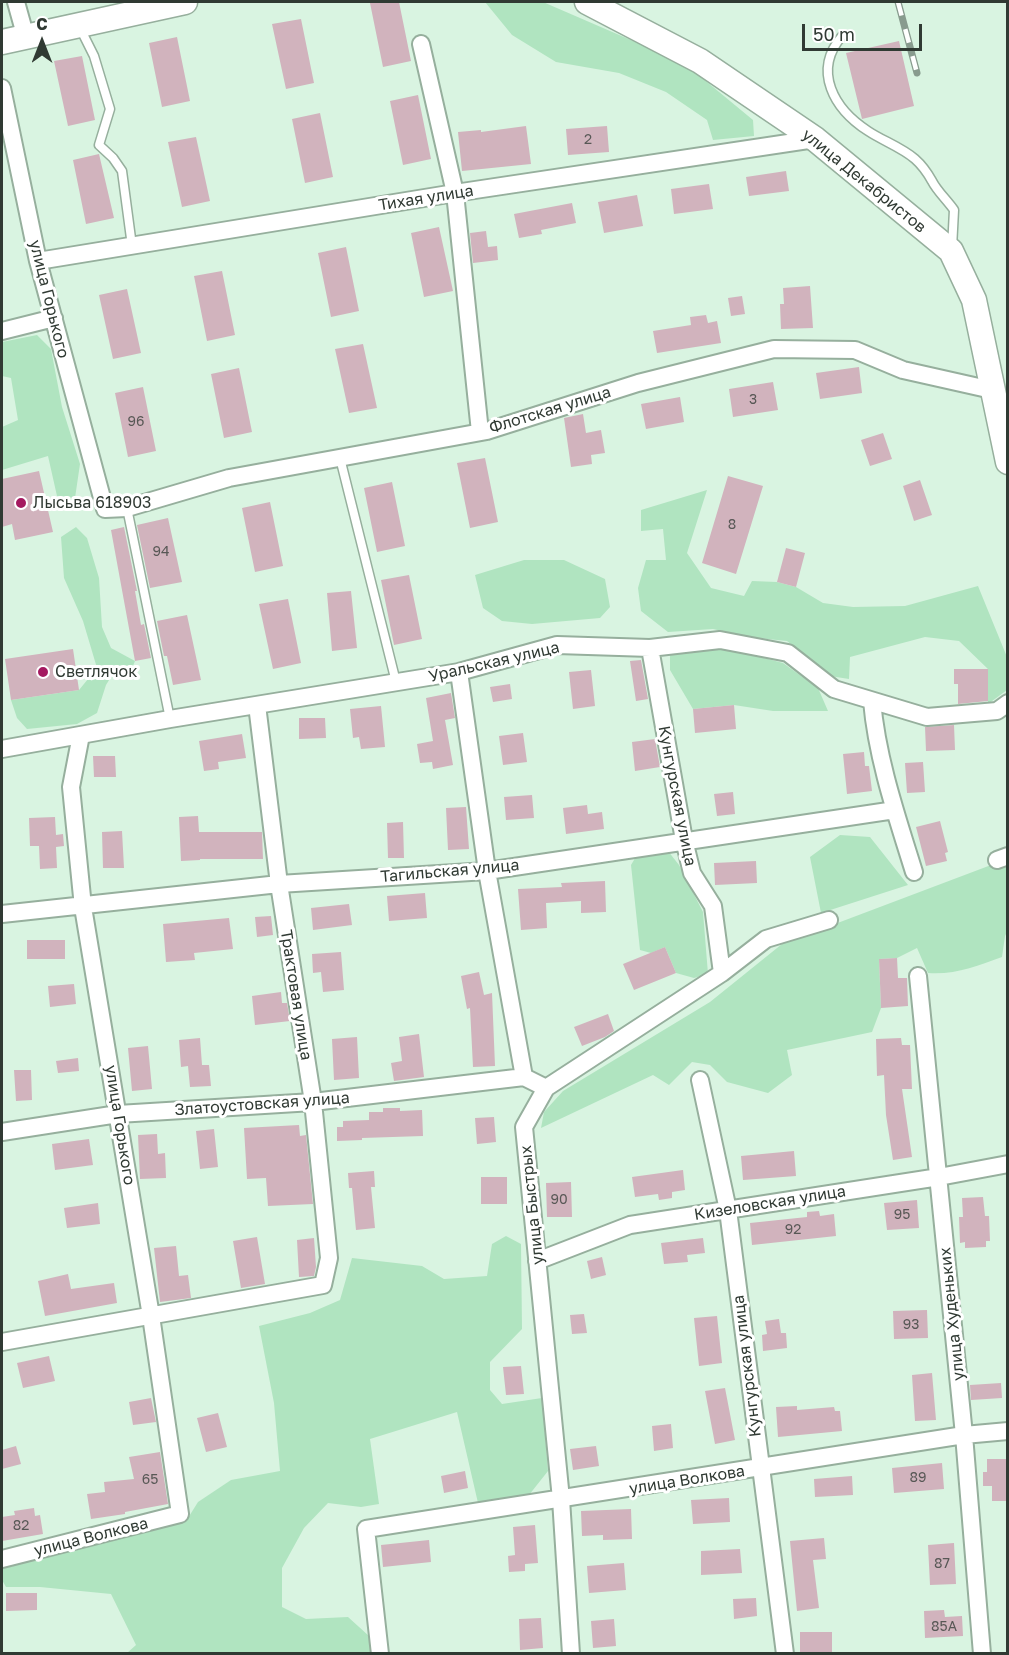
<!DOCTYPE html>
<meta charset="utf-8">
<style>
body{margin:0}
#map{position:relative;width:1009px;height:1655px;overflow:hidden;background:#d9f4e1;font-family:"Golos Text",sans-serif}
canvas{display:block}
.frame{position:absolute;inset:0;border:3px solid #303a33;pointer-events:none}
.north{position:absolute;left:12px;top:12px;width:60px;height:60px;-webkit-text-stroke:4px #fff;paint-order:stroke;rotate:0deg;font-size:16px;font-weight:700;line-height:24px;text-align:center;color:#303a33}
.north::after{content:'';display:block;margin:auto;width:21px;height:27px;background:#303a33;clip-path:polygon(50% 0,100% 100%,50% 72%,0 100%)}
.scale{position:absolute;left:802px;top:24px;width:120px;height:27px;box-sizing:border-box;border:3px solid #303a33;border-top:0;padding-left:8px;font-size:18px;line-height:21px;white-space:nowrap;color:#303a33;-webkit-text-stroke:4px #fff;paint-order:stroke}
</style>
<div id="map">
<canvas width="1009" height="1655"></canvas>
<div class="frame"></div>
<div class="north">С</div>
<div class="scale">50 m</div>
</div>
<script>
const g = document.querySelector('canvas').getContext('2d');
g.lineJoin = 'round';
function paint(path, color) {
  g.fillStyle = color;
  g.fill(path, 'evenodd');
}
function trace(path, color, width, dash) {
  g.strokeStyle = color;
  g.lineWidth = width;
  g.lineCap = dash ? 'butt' : 'round';
  g.setLineDash(dash || []);
  g.stroke(path);
}
function drawText(font, color, halo, rows, align = 'center') {
  g.font = font + ' "Golos Text",sans-serif';
  g.lineWidth = 6;
  g.setLineDash([]);
  g.textBaseline = 'middle';
  g.strokeStyle = halo;
  g.fillStyle = color;
  for (const [text, x, y, turn = 0] of rows) {
    g.save();
    g.translate(x, y);
    g.rotate((+turn || 0) * Math.PI / 180);
    g.textAlign = isNaN(turn) ? turn : align;
    if (halo) g.strokeText(text, 0, 0);
    g.fillText(text, 0, 0);
    g.restore();
  }
}
const green = new Path2D(`
 M485 2H543L684 63 753 120 754 136 713 140 707 120 666 92 619 73 556 62 512 35Z
 M37 335 51 349 62 407 80 464 75 498 57 496 48 456 2 470V427L18 420 11 378 2 376V342Z
 M707 490 687 553 711 588 744 596 752 581 777 582 796 587 823 603 853 607 905 606 978 586 1007 657V690L988 704V669L959 641 925 637 850 657 849 679 830 676 787 641 748 637 713 629 668 632 641 611 638 588 646 560H666L663 529 641 531V510Z
 M76 527 87 538 99 578 102 627 111 648 135 661 131 671 114 672 106 685 97 713 77 724 27 729 17 718 11 700 79 690 97 668 83 621 64 578 61 537Z
 M524 560H564L605 579 610 607 600 618 532 624 502 621 483 608 475 575Z
 M730 649 783 663 818 688 828 711H773L734 705 693 709 670 670V653Z
 M840 835 870 837 908 885 821 913 810 857Z
 M668 851 679 865 703 912 708 974 694 978 676 973 665 947 651 953 640 950 631 865 637 855Z
 M1007 859V932L1005 936 1002 957C977 966 955 975 928 973L917 948 897 958 879 959 881 1008 872 1032 787 1050 792 1075 768 1093 727 1082 710 1065 692 1062 669 1085 653 1075 541 1128 544 1112 563 1091 710 1002 782 944Z
 M506 1236 521 1244 522 1329 490 1362V1390L502 1404 542 1398 548 1471 529 1495 478 1503 457 1412 370 1439 379 1504 361 1507 328 1503 304 1528 282 1568V1607L306 1619 348 1617 369 1636 372 1653H127L136 1645 111 1594 40 1587H6L2 1580V1569L188 1518 198 1502 231 1480 280 1471 274 1403 259 1326 310 1313 340 1300 352 1258 422 1266 444 1279 487 1276 492 1244Z`);
const building = new Path2D(`
 M377 2H399L411 61 383 67 370 3Z
 M301 19 314 83 286 89 272 24Z
 M177 37 190 101 162 107 149 43Z
 M899 41 914 106 862 119 846 53Z
 M82 56 95 120 68 126 54 61Z
 M418 95 431 159 403 165 390 101Z
 M320 113 333 177 305 183 292 119Z
 M526 126 531 164 462 171 458 132 481 130V132Z
 M607 126 609 152 568 155 566 129Z
 M196 137 210 201 182 207 168 142Z
 M99 154 114 218 86 224 73 160Z
 M786 171 789 191 749 196 746 177Z
 M709 184 713 209 674 214 671 189Z
 M637 195 643 226 604 233 598 202Z
 M572 203 576 223 541 230 542 234 519 238 514 214Z
 M439 227 453 291 424 297 411 233Z
 M486 231 488 247 497 246 498 260 473 263 470 233Z
 M346 247 359 311 331 317 318 253Z
 M222 271 235 335 207 341 194 276Z
 M810 286 813 328 781 329 780 304H784L783 288Z
 M127 289 141 353 113 359 99 295Z
 M742 296 745 314 731 316 728 298Z
 M706 315 708 323 717 321 721 343 657 353 653 331 691 325 690 317Z
 M363 344 377 408 349 413 335 349Z
 M859 367 862 393 820 399 816 373Z
 M239 368 252 432 224 438 211 374Z
 M773 382 778 410 733 417 729 389Z
 M143 387 156 451 128 457 115 393Z
 M680 397 684 422 646 429 641 404Z
 M583 414 586 433 601 430 605 453 591 455 592 464 571 467 564 418Z
 M883 433 892 459 870 466 861 440Z
 M485 458 498 522 470 528 457 463Z
 M39 471 53 532 15 540 12 524 2 527V479Z
 M728 476 763 486 736 574 702 563Z
 M920 480 932 515 914 521 903 486Z
 M392 482 405 546 377 552 364 488Z
 M270 502 283 566 255 572 242 508Z
 M168 518 182 582 150 588 137 525Z
 M124 527 137 591H135L141 625 144 624 151 658 135 661 111 530Z
 M786 548 805 553 796 587 777 582Z
 M409 575 422 639 394 645 381 580Z
 M351 591 357 648 332 651 327 593Z
 M288 599 301 663 273 669 259 604Z
 M187 615 201 680 173 685 167 656H164L157 621Z
 M73 649 79 690 11 700 5 659Z
 M641 660 648 699 636 701 630 661Z
 M954 669H988V701L958 704V684H954Z
 M591 670 595 706 573 709 569 672Z
 M510 684 512 699 493 702 490 687Z
 M451 693 455 718 445 720 453 765 433 769 432 762 420 763 417 744 433 741 426 698Z
 M734 705 736 729 695 733 693 709Z
 M381 706 385 747 361 749 359 737 353 738 350 709Z
 M299 718H325L326 738 299 739Z
 M954 725 955 750 926 751 925 727Z
 M523 733 527 762 503 765 499 736Z
 M242 734 246 758 218 762 219 769 204 771 199 741Z
 M655 739 660 767 635 771 632 742Z
 M864 752 865 766H869L872 791 847 794 843 754Z
 M93 756H115L116 777H94Z
 M923 762 925 792 907 793 905 763Z
 M733 792 735 814 717 816 714 794Z
 M532 795 534 818 506 820 504 797Z
 M587 805 588 814 602 812 604 829 566 834 563 808Z
 M466 807 469 849 448 850 446 808Z
 M198 816 199 832H262L263 859H200V860L181 861 179 817Z
 M55 817 56 835 63 834 64 846 56 847 57 868 40 869 39 846H30L29 818Z
 M940 821 948 852 945 853 947 861 926 866 916 827Z
 M403 822 404 858H388L387 823Z
 M122 831 124 868H103L102 832Z
 M756 861 757 883 715 885 714 863Z
 M605 881 606 912 581 913V901L546 903 547 928 521 930 518 889 562 887 561 883Z
 M425 893 427 918 389 921 387 896Z
 M349 904 352 925 313 930 311 908Z
 M271 916 273 935 257 937 255 917Z
 M229 918 233 949 194 953 195 960 166 962 163 924Z
 M27 940H65V959H27Z
 M665 947 676 973 634 990 623 964Z
 M341 952 344 990 323 992 321 972 313 973 312 954Z
 M897 958 898 978H907L908 1006 881 1008 879 959Z
 M479 972 484 995 492 993 495 1066 473 1067 470 1008 467 1009 461 976Z
 M74 984 76 1004 50 1007 48 986Z
 M281 992 282 1003H287L290 1021 255 1025 252 996Z
 M608 1014 614 1031 605 1037 582 1046 574 1027Z
 M419 1034 424 1077 394 1081 391 1063 402 1061 399 1037Z
 M357 1037 359 1078 334 1080 332 1039Z
 M200 1038 202 1065H209L211 1086 190 1087 188 1066 181 1067 179 1040Z
 M901 1038 902 1045H910L912 1089H902L912 1157 893 1160 886 1115 884 1075 877 1076 876 1039Z
 M148 1046 152 1089 132 1091 128 1048Z
 M78 1058 79 1071 58 1073 56 1061Z
 M14 1070H31L32 1100 16 1101Z
 M383 1108H400V1111L422 1110 423 1136 362 1138V1140L337 1141V1127H343V1121L369 1120V1112H383Z
 M494 1117 496 1142 477 1144 475 1118Z
 M299 1125 300 1136 306 1135 313 1204 268 1206 266 1178 247 1179 244 1128Z
 M214 1129 218 1167 200 1169 196 1131Z
 M157 1134 158 1154 165 1153 166 1178 140 1179 138 1135Z
 M89 1139 93 1165 55 1170 52 1144Z
 M794 1151 796 1176 743 1180 741 1156Z
 M683 1170 685 1190 672 1192V1198L659 1200 658 1194 635 1197 632 1177Z
 M374 1171 375 1187H371L375 1228 356 1230 352 1188H349L348 1173Z
 M481 1177H507V1204H481Z
 M571 1182 572 1217H547L546 1183Z
 M983 1197 985 1216H989L990 1241H986V1247L965 1248V1242L960 1243 959 1217H963L962 1198Z
 M917 1200 919 1228 887 1230 884 1203Z
 M98 1203 100 1224 67 1228 64 1208Z
 M819 1211 820 1216 834 1214 836 1236 752 1245 750 1223 807 1217V1212Z
 M257 1237 265 1284 241 1288 233 1241Z
 M314 1238 316 1267 314 1276 299 1277 297 1240Z
 M703 1238 705 1253 687 1255 688 1262 664 1264 661 1243Z
 M176 1246 179 1276 188 1275 191 1298 160 1302 154 1248Z
 M602 1257 606 1275 591 1279 587 1261Z
 M68 1274 71 1289 114 1283 117 1303 45 1316 38 1281Z
 M927 1310 928 1338 894 1339 893 1311Z
 M584 1314 587 1333 572 1334 570 1315Z
 M717 1316 722 1363 699 1366 694 1318Z
 M779 1319 781 1333H786L787 1348 763 1351 762 1335 767 1334 765 1321Z
 M49 1356 55 1381 23 1388 17 1363Z
 M521 1366 524 1394 506 1395 503 1367Z
 M932 1373 936 1420 915 1421 912 1375Z
 M1001 1383 1002 1398 971 1400 970 1385Z
 M725 1388 735 1440 715 1444 705 1391Z
 M151 1398 156 1422 133 1425 129 1402Z
 M797 1406V1410L834 1407 835 1411H840L842 1431 778 1437 776 1407Z
 M218 1413 227 1447 206 1452 197 1418Z
 M671 1424 673 1448 654 1451 652 1426Z
 M16 1446 21 1464 2 1469V1450Z
 M596 1446 599 1466 573 1470 570 1449Z
 M160 1452 168 1504 125 1512V1514L91 1519 87 1494 105 1492 104 1482 134 1479 129 1457Z
 M987 1459H1008V1501H992V1486H983V1472H987Z
 M942 1463 944 1489 894 1493 892 1468Z
 M465 1471 468 1488 444 1493 441 1476Z
 M852 1476 853 1495 815 1497 814 1479Z
 M729 1498 730 1522 693 1524 691 1500Z
 M34 1508 35 1516 40 1515 43 1534 2 1541V1517L15 1515 14 1511Z
 M631 1509 632 1539 603 1540V1535L582 1536 581 1511Z
 M535 1525 538 1563 525 1564V1571L509 1572 508 1556 515 1555 513 1527Z
 M824 1538 826 1559 813 1560 819 1608 797 1611 790 1541Z
 M429 1540 431 1562 383 1567 381 1545Z
 M954 1543 956 1584 930 1585 928 1545Z
 M740 1549 742 1573 701 1575V1551Z
 M624 1563 626 1590 589 1593 587 1566Z
 M6 1593H37V1610L6 1611Z
 M756 1598 757 1616 734 1619 733 1599Z
 M944 1610 945 1617 962 1616 963 1636 925 1638 924 1611Z
 M541 1618 543 1648 520 1650 519 1619Z
 M614 1619 616 1646 593 1648 591 1621Z
 M800 1632H832V1653H800Z`);
const lane = new Path2D(`
 M79 26 94 56 110 109 99 145 113 158 122 171 132 246
 M842 36C812 71 834 109 868 131 883 141 901 147 915 159 923 166 927 172 932 181 937 191 947 200 954 210L952 248
 M340 458 396 682
 M127 508 170 719`);
const street = new Path2D(`
 M16 2 26 38
 M421 44 455 193 480 432
 M2 88 38 261 105 509 127 508 229 478 487 431 638 383 774 349 855 350 903 370 992 390
 M38 261 455 193 815 139
 M2 331 54 318
 M650 648 684 840 692 873 713 906 722 973
 M459 672 487 871 524 1077 546 1088 524 1127 561 1499 571 1654
 M872 701C877 759 897 817 914 872
 M2 749 170 719 459 672 557 645 650 648 720 640 788 653 834 689 927 717 997 711 1008 703
 M997 860 1008 856
 M2 914 279 884 487 871 895 810
 M918 976 964 1435 982 1654
 M700 1080 728 1210 785 1654
 M546 1088 722 973 766 939 829 920
 M2 1132 118 1114 313 1102 524 1077
 M537 1261 630 1225 939 1177 1008 1164
 M2 1342 323 1285 329 1258 313 1102 279 884 257 705
 M2 1559 180 1514 151 1316 83 907 71 787 81 735
 M380 1654 366 1529 964 1435 1008 1431`);
const secondary = new Path2D(`
 M587 2 700 61 815 139 951 251 974 300 1008 462
 M2 42 185 2`);
const rail = new Path2D(`
 M898 2 917 73`);
const markers = [
 [21,503,6,"#a41960"],
 [43,672,6,"#a41960"]
];
const numberNames = [
 ["2",588,140],
 ["3",753,400],
 ["96",136,422],
 ["8",732,525],
 ["94",161,552],
 ["90",559,1200],
 ["95",902,1215],
 ["92",793,1230],
 ["93",911,1325],
 ["89",918,1478],
 ["65",150,1480],
 ["82",21,1526],
 ["87",942,1564],
 ["85А",944,1627]
];
const streetNames = [
 ["улица Декабристов",864,181,39],
 ["Тихая улица",426,198,-9],
 ["улица Горького",49,299,76],
 ["Флотская улица",550,410,-17],
 ["Уральская улица",494,662,-13],
 ["Кунгурская улица",677,796,79],
 ["Тагильская улица",450,871,-5],
 ["Трактовая улица",296,995,81],
 ["Златоустовская улица",262,1104,-4],
 ["улица Горького",120,1125,81],
 ["Кизеловская улица",770,1203,-9],
 ["улица Быстрых",532,1205,-96],
 ["улица Худеньких",952,1314,-96],
 ["Кунгурская улица",747,1366,-97],
 ["улица Волкова",687,1480,-9],
 ["улица Волкова",91,1537,-14]
];
const poiNames = [
 ["Лысьва 618903",33,503],
 ["Светлячок",55,672]
];
paint(green, '#b0e4c0');
paint(building, '#d1b3bd');
trace(lane, '#96af9d', 11);
trace(street, '#96af9d', 20);
trace(secondary, '#96af9d', 27);
trace(lane, '#fff', 8);
trace(street, '#fff', 16);
trace(secondary, '#fff', 24);
trace(rail, '#889b8e', 7);
trace(rail, '#fff', 4.5, [14]);
for (const [x, y, r, color] of markers) {
  const dot = new Path2D();
  dot.arc(x, y, r, 0, 2 * Math.PI);
  g.fillStyle = color;
  g.fill(dot);
  trace(dot, '#fff', 2);
}
drawText('14px', '#585856', null, numberNames);
drawText('16px', '#303a33', '#fff', streetNames);
drawText('16px', '#303a33', '#fff', poiNames, 'left');
</script>
